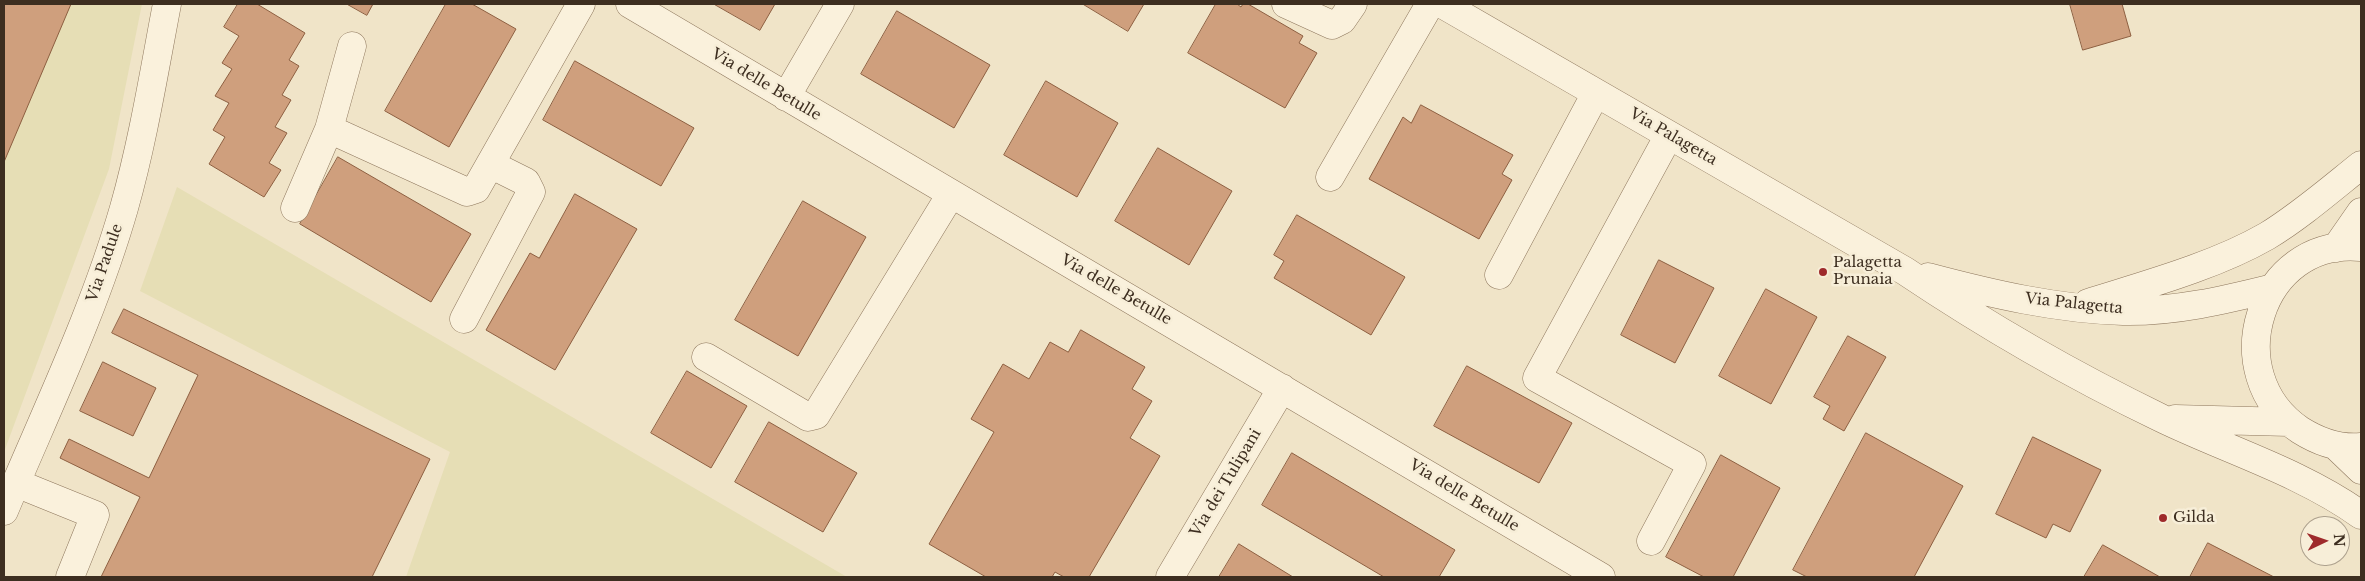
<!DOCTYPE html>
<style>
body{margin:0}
#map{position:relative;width:2365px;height:581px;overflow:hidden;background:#f0e4c8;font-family:"Libre Baskerville",serif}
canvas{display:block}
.frame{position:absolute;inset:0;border:5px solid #3d2e20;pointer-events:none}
.north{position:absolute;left:2300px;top:516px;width:50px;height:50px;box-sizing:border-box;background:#f7eed8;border:1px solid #ada18e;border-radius:50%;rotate:87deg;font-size:14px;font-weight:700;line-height:20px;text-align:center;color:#3d2e20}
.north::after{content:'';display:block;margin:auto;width:18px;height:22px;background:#9e2a2b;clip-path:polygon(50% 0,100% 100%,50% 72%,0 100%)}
</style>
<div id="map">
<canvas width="2365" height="581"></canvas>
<div class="frame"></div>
<div class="north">N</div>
</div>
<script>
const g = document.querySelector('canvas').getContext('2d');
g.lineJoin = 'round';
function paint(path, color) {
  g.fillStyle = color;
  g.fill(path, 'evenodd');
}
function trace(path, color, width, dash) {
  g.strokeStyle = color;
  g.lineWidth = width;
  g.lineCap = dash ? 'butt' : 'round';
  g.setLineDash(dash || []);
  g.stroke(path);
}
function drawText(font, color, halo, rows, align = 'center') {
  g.font = font + ' "Libre Baskerville",serif';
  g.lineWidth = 5;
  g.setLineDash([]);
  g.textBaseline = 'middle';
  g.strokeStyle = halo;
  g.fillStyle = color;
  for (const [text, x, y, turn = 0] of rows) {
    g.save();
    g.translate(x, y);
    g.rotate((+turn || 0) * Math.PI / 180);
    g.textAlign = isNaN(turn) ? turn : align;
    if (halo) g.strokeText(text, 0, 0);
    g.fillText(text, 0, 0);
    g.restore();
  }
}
const farmland = new Path2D(`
 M4 4H142L109 169 4 452Z
 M177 187 847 577H406L450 452 140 291Z`);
const building = new Path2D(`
 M4 4H71L4 162Z
 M238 4H257L305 33 289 60 299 66 282 95 291 100 275 127 287 133 269 163 281 170 264 197 209 164 225 137 213 130 229 103 215 96 232 69 222 63 239 36 224 27Z
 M347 4H373L367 15Z
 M446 4H472L516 29 449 147 385 111Z
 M714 4H775L760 30Z
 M1083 4H1144L1128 31Z
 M1216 4H1237L1241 7 1243 4H1248L1303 36 1299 43 1317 53 1285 108 1188 53Z
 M2070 4H2122L2131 36 2083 50Z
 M897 11 990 65 954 128 861 74Z
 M575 61 694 128 661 186 543 120Z
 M1046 81 1118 123 1077 197 1004 155Z
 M1421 105 1513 155 1502 174 1512 180 1479 239 1369 179 1403 117 1411 123Z
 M1158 148 1232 191 1189 265 1115 221Z
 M338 157 471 234 431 302 300 224Z
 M575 194 637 229 555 370 486 330 530 253 539 258Z
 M803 201 866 237 798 356 735 320Z
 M1297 215 1405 277 1371 335 1274 278 1284 261 1274 255Z
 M1659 260 1714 288 1675 363 1621 335Z
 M1766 289 1817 317 1771 404 1719 376Z
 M124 309 430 459 372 577H101L140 497 60 458 69 439 149 478 198 375 112 333Z
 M1081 330 1145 367 1132 389 1152 401 1130 438 1160 456 1089 577H1064L1055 572 1052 577H986L929 544 994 432 971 419 1003 364 1029 379 1050 342 1068 352Z
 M1848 336 1886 357 1844 431 1823 419 1830 406 1814 397Z
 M103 362 156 388 133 436 80 411Z
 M1467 366 1572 423 1539 483 1434 426Z
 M687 371 747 406 711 468 651 433Z
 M769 422 857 473 823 532 735 482Z
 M1866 433 1963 486 1914 577H1807L1793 570Z
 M2033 437 2101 470 2070 532 2053 524 2046 538 1996 514Z
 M1292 453 1455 550 1439 577H1384L1262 505Z
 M1721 455 1780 488 1733 577H1704L1666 557Z
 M2208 543 2274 577H2190Z
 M1239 544 1293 577H1219Z
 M2103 545 2160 577H2084Z`);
const minor = new Path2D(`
 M630 4 1601 577
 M1286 4 1332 25 1342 20 1353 4
 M1442 4 1905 271C1987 326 2072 375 2161 418 2227 450 2301 472 2361 515
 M352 46 329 129 467 192 476 189 581 4
 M786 97 840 4
 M1330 177 1430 4
 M295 208 329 129
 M2361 247C2259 237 2217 374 2300 430 2319 442 2339 449 2361 447
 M2336 248 2361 212
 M1499 275 1596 93
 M1928 277C1992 294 2056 309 2123 311 2174 312 2225 300 2273 288
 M2088 303C2145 285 2215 266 2267 236 2300 216 2331 189 2361 165
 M464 319 531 192 526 182 490 164
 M706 357 808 417 816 415 951 194
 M2175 419 2289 422
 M2337 447 2361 470
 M16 483 95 515 70 577
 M4 511C46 411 94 312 124 208 143 141 154 72 167 4
 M1651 541 1692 464 1537 378 1669 135
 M1170 577 1282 388`);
const markers = [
 [1823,272,5,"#9e2a2b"],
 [2163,518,5,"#9e2a2b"]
];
const streetNames = [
 ["Via delle Betulle",766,85,31],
 ["Via Palagetta",1673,137,30],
 ["Via Padule",105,263,-71],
 ["Via delle Betulle",1116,290,30],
 ["Via Palagetta",2074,304,6],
 ["Via dei Tulipani",1226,483,-59],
 ["Via delle Betulle",1464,496,31]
];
const poiNames = [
 ["Palagetta",1833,263],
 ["Prunaia",1833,280],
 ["Gilda",2173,518]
];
paint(farmland, '#e6deb5');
paint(building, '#cf9f7d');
trace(building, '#8d5f41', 1);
trace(minor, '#8d765c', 29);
trace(minor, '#faf1dc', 28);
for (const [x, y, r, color] of markers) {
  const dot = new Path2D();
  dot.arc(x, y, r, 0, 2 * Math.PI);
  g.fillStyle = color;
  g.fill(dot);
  trace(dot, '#f7eed8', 2);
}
drawText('15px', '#3d2e20', '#f7eed8', streetNames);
drawText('15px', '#3d2e20', '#f7eed8', poiNames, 'left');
</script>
